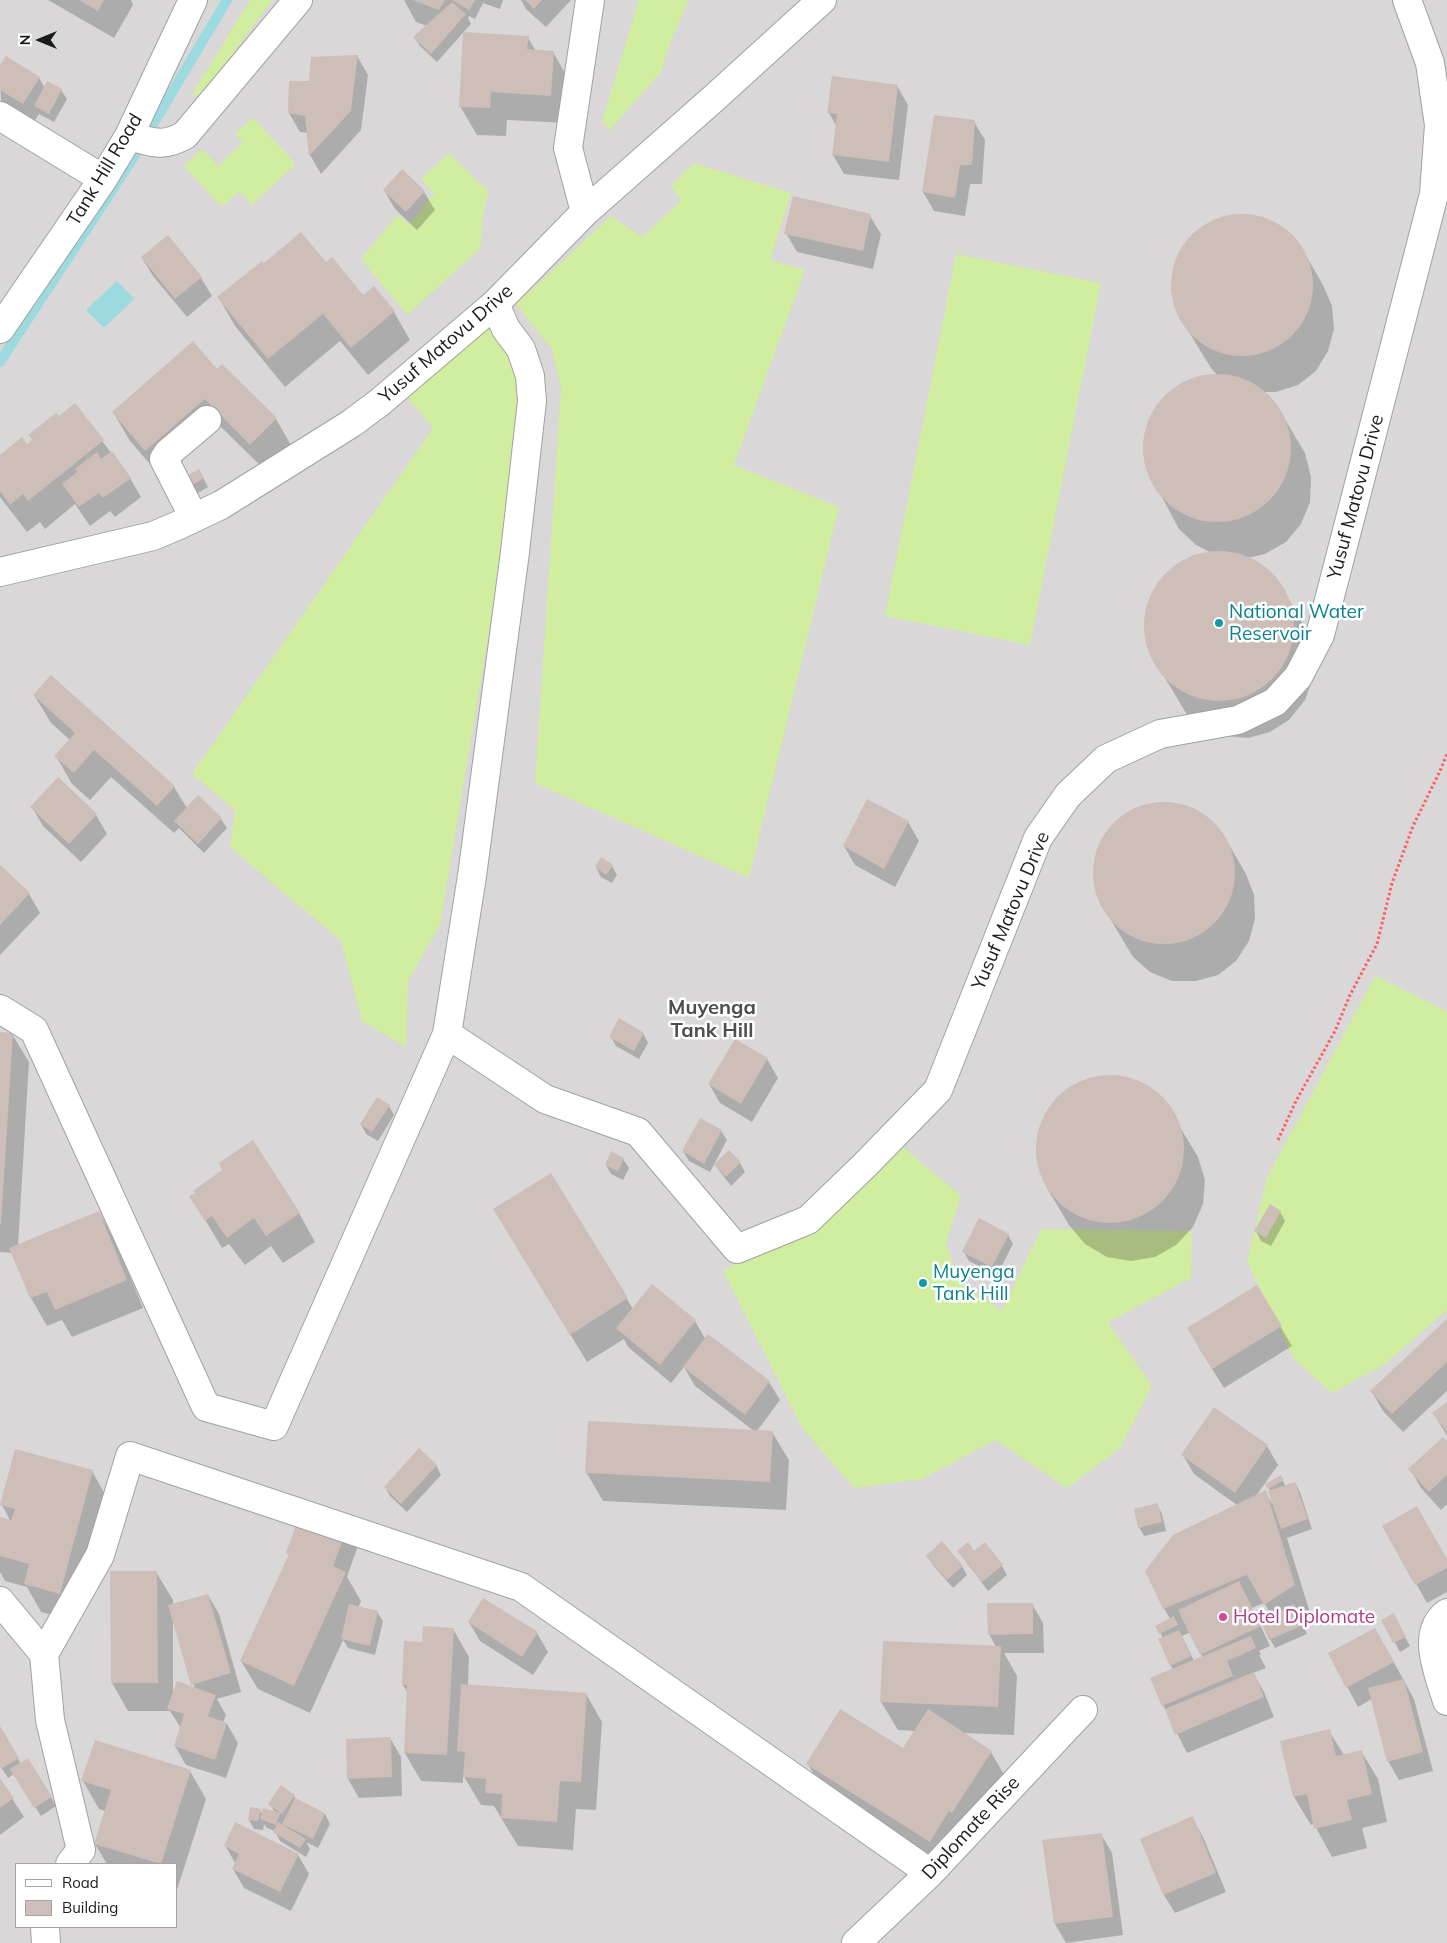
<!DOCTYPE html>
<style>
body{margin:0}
#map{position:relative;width:1447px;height:1943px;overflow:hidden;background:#ede6df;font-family:Mulish,sans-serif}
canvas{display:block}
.legend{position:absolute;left:15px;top:1863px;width:162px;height:65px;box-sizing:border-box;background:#fff;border:1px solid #a4a4a4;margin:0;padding:6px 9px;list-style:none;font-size:15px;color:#1b1b1b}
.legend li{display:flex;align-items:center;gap:10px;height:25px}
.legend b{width:25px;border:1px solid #a4a4a4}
.north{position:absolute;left:15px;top:15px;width:50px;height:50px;-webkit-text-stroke:4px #fff;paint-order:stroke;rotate:270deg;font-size:14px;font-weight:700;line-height:20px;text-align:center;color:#1b1b1b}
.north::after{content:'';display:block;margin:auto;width:18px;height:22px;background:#1b1b1b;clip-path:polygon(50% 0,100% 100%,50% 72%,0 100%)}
</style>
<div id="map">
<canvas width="1447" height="1943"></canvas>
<ul class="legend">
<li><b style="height:6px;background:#fff"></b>Road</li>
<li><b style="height:14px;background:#cdbeb8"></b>Building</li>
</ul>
<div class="north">N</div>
</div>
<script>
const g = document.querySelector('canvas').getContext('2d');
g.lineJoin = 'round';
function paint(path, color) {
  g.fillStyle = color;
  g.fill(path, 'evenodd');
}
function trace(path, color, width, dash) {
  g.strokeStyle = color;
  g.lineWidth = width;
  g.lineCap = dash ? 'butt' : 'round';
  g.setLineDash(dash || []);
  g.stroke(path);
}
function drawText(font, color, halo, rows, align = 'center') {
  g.font = font + ' Mulish,sans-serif';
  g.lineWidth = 5;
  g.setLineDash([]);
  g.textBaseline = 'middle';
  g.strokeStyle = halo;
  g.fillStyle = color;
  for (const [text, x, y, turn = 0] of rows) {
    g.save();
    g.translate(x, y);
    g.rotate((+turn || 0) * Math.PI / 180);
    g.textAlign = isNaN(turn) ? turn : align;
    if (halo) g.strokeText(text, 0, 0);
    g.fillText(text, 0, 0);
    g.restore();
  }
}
const residential = new Path2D(`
 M0 0H1447V1943H0ZM16 1864H176V1927H16Z`);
const grass = new Path2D(`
 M250 0H272L204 93 191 96Z
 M639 0H689L671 41 661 72 610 130 602 121Z
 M253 118 296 164 252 205 239 191 222 207 184 166 202 149 218 166 243 142 235 134Z
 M449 153 489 192 484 208 480 249 407 315 361 259 397 215 410 224 434 193 421 179Z
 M694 163 791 193 770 260 805 270 734 465 839 507 749 878 535 783 561 388 552 349 516 304 611 216 642 237 681 201 671 185Z
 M956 254 1101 283 1030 645 885 616Z
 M489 324 522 374 512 494 440 925 408 981 406 1047 362 1021 341 941 230 847 235 810 192 774 433 428 402 391Z
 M1375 976 1447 1011V1310L1385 1364 1332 1393 1294 1359 1247 1261 1267 1178Z
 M897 1142 961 1196 946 1243 958 1280 1002 1311 1041 1229 1192 1231 1191 1278 1108 1322 1152 1386 1120 1448 1067 1488 996 1440 922 1479 854 1488 803 1429 723 1271 796 1231Z`);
const water = new Path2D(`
 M117 281 134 299 104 328 86 310Z`);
const shadow = new Path2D(`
 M48 0H131L133 5 114 38Z
 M404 0H503L500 9 483 3 475 19 469 16 468 18 471 24 437 62 420 46 414 37 427 26 416 22Z
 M521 0H571L546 27 526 9Z
 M528 38 536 51 553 52 569 80 567 123 507 120 506 136 477 135 460 106Z
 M357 56 368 75 361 130 321 174 310 155 308 133 300 132 289 113 310 82Z
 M0 68 39 78 45 88 48 83 61 90 67 99 54 122 39 114 34 122 1 102Z
 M897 86 908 105 899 180 844 174 833 155 837 127 829 113Z
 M974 122 985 140 982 184H970L965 216 934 211 923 192Z
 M384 190 424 192 435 210 417 230 395 209Z
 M1242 215 1265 219 1286 230 1301 247 1323 285 1332 306 1334 329 1328 351 1316 371 1298 385 1276 392H1264L1269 396 1283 416 1305 453 1311 477 1310 502 1301 524 1286 542 1265 554 1248 558 1267 569 1283 589 1304 626 1313 650 1314 675 1305 700 1289 720 1270 732 1248 738 1225 736 1204 728 1186 713 1152 656 1145 633 1147 611 1156 587 1172 568 1194 555 1212 553 1196 545 1179 529 1147 469 1144 445 1148 422 1161 401 1179 385 1202 376 1218 375 1213 371 1201 352 1179 315 1173 292 1175 269 1184 247 1199 230 1220 219Z
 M870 216 881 234 873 269 797 252 786 233Z
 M167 236 201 278 212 296 187 317 153 276 142 258Z
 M326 263 363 297 373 288 394 312 410 340 368 375 340 341 285 387 235 326 219 298 264 265Z
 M217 371 276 419 292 447 267 472 221 427 162 478 130 441 113 412Z
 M75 405 130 478 141 497 115 517 110 511 90 526 75 504 45 529 40 522 27 532 0 497V456L27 446 33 441 30 435 59 418Z
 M199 470 208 487 198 493 188 477Z
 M34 695 174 787 187 808 198 797 221 819 227 828 204 853 179 828 174 833 111 777 90 800 72 784 56 756 70 740 51 723Z
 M58 779 96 815 107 834 81 862 43 826 32 807Z
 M1166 802 1189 807 1209 819 1224 836 1246 874 1254 895 1255 919 1249 941 1236 961 1218 975 1196 981H1172L1150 972 1133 957 1099 900 1093 877 1096 854 1106 833 1123 816 1143 806Z
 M908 822 919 841 895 887 855 865 844 846Z
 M0 866 29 894 40 913 0 955Z
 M612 866 617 875 612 883 601 877 596 867Z
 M0 1033 12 1034 29 1062 18 1246 99 1212 115 1240 143 1308 72 1337 62 1320 47 1326 31 1298 13 1253 0 1252Z
 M643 1033 648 1043 639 1059 616 1046 611 1037Z
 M767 1059 778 1078 752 1122 720 1103 709 1084Z
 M1099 1077H1122L1145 1084 1163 1099 1198 1157 1205 1180 1203 1204 1193 1227 1176 1245 1155 1257 1131 1261 1107 1257 1085 1244 1069 1225 1047 1188 1038 1165 1037 1141 1044 1118 1057 1098 1076 1084Z
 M389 1106 394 1115 378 1141 366 1134 361 1124Z
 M721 1131 727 1140 710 1172 689 1161 683 1151Z
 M729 1151 740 1163 745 1172 731 1186 715 1165Z
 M623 1159 629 1168 623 1180 611 1174 606 1165Z
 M551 1175 633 1309 695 1321 706 1340 769 1382 780 1400 757 1431 772 1432 789 1460 786 1510 603 1501 586 1472 754 1431 695 1386 684 1367 671 1383 628 1347 624 1339 587 1362 511 1237Z
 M191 1196 299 1213 315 1242 283 1263 271 1246 245 1265 229 1244 222 1248Z
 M1280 1212 1285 1221 1271 1246 1261 1241 1256 1231Z
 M1008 1235 1013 1244 997 1275 969 1261 964 1252Z
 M1257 1287 1292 1346 1224 1388 1199 1348Z
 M1447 1321V1391L1403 1432 1383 1411 1372 1392Z
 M1447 1404V1436L1434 1414Z
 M1447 1443V1504L1441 1510 1421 1488 1410 1469Z
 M1267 1446 1278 1465 1256 1496 1265 1492 1272 1504 1271 1492 1267 1485 1280 1477 1286 1486 1295 1483 1300 1492 1312 1529 1287 1538 1310 1613 1301 1620 1307 1634 1275 1648 1270 1639 1272 1616 1264 1603 1252 1608 1270 1646 1259 1651 1261 1655H1259L1266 1668 1253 1673 1264 1692 1274 1717 1187 1753 1163 1705 1173 1670 1160 1640 1163 1638 1157 1626 1170 1619 1164 1608 1237 1505 1194 1474 1183 1455ZM1191 1632 1203 1658 1194 1661 1182 1636Z
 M436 1465 441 1475 407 1512 390 1496 385 1487Z
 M92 1471 108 1500 76 1621 41 1612 27 1587 5 1581 0 1572V1519L11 1522 2 1505Z
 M1157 1504 1162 1514 1166 1531 1144 1536 1139 1527Z
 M348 1524 359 1543 347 1577 361 1601 358 1608 377 1612 383 1621 375 1655 348 1648 343 1640 310 1713 258 1689 241 1661 289 1556 288 1553Z
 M1384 1526 1447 1561V1592L1427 1603Z
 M959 1552 974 1553 1002 1566 1007 1575 988 1591Z
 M928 1556 962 1566 967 1575 953 1588 933 1565Z
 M156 1572 173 1600V1605L208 1595 219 1614 241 1692 217 1699 226 1715 223 1722 227 1724 238 1743 226 1778 186 1765 175 1746 181 1728 170 1711H128L112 1683ZM173 1619 195 1689 173 1694Z
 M1032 1604 1043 1623 1044 1653H1004L1017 1676 1014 1735 962 1733 991 1752 1007 1780 946 1870 824 1793 808 1764 903 1750 916 1731 898 1730 881 1702 996 1647 989 1634Z
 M1393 1615 1410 1646 1400 1652 1383 1621Z
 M469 1622 537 1633 548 1652 533 1675 480 1641Z
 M453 1629 469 1657 468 1686 586 1694 602 1722 596 1810 576 1809 573 1850 518 1846 494 1806 481 1805 463 1775V1783L421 1781 405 1753 408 1693 403 1685 423 1643Z
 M1386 1648 1414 1699 1433 1771 1399 1780 1388 1761 1372 1699 1358 1707 1329 1653Z
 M0 1729 21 1764 51 1797 56 1806 41 1816 14 1774 8 1778 0 1765Z
 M1329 1731 1344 1755 1361 1751 1378 1779 1387 1822 1362 1828 1367 1848 1332 1857 1314 1824 1311 1825 1294 1797Z
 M390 1738 401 1757 402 1796 359 1798 348 1779Z
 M190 1771 206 1799 176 1893V1864H107L95 1844 105 1811 99 1809 83 1781Z
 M0 1780 24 1817 0 1835Z
 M282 1787 294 1796 297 1801 325 1814 330 1824 318 1848 306 1842 310 1849 306 1857 280 1841 275 1831 267 1828 264 1824 263 1830 254 1829 249 1820 260 1810 263 1815 275 1813 270 1804Z
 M1192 1818 1203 1837 1226 1892 1175 1913 1164 1895 1141 1839Z
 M1101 1834 1112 1853 1123 1935 1066 1943 1055 1924 1044 1842Z
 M225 1846 298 1855 309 1874 291 1911 244 1888 233 1869 236 1864Z`);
const stream = new Path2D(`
 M149 131 227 0
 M0 362 137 152`);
const building = new Path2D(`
 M79 0H104L98 11Z
 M413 0H445L439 10Z
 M452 0H475L469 10Z
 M525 0H542L534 9Z
 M452 2 466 14 431 54 413 37Z
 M463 32 529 36 527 49 554 51 551 96 491 92 490 108 459 107Z
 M358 55 351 111 309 156 305 116 288 113 289 81H309L311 57Z
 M6 56 40 77 23 104 0 90V65Z
 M832 76 898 85 889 162 832 155 837 114 827 113Z
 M47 81 62 89 49 114 34 106Z
 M934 115 975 120 972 165H960L955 198 922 192Z
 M402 169 425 191 406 212 383 190Z
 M793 196 871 214 863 251 784 234Z
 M1171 285a71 71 0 1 1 142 0a71 71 0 1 1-142 0Z
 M301 232 326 262 332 257 363 295 374 286 395 311 351 348 323 314 268 359 217 297 262 261 264 263Z
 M168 235 202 277 175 299 141 257Z
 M193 341 217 369 222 364 277 418 250 445 205 399 145 451 112 412Z
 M1143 448a74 74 0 1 1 148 0a74 74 0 1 1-148 0Z
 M75 403 104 440 28 501 23 494 10 505 0 491V455L22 437 27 444 33 439 28 435 56 413 59 416Z
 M112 451 131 478 103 498 99 493 79 507 62 484 77 472 75 469 97 452 101 459Z
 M199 469 204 478 192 485 187 476Z
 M1144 626a75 75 0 1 1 150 0a75 75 0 1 1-150 0Z
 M51 675 175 786 157 806 94 750 74 773 54 756 75 733 33 695Z
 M58 777 97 814 69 844 30 807Z
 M198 795 222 818 198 844 174 821Z
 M867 799 909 821 884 869 843 846Z
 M1093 873a71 71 0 1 1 142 0a71 71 0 1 1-142 0Z
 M601 857 613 865 606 875 595 867Z
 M0 865 30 893 0 925Z
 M619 1018 644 1033 634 1051 609 1037Z
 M0 1032 13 1033 1 1224H0Z
 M735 1039 768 1058 741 1104 708 1084Z
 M1036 1149a74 74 0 1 1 148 0a74 74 0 1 1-148 0Z
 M377 1097 390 1105 372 1132 360 1124Z
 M700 1118 722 1130 704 1164 682 1151Z
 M253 1140 300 1213 266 1236 254 1218 227 1238 212 1216 205 1221 189 1196 195 1193 193 1191 222 1170 219 1163Z
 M729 1150 741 1162 726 1177 714 1164Z
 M611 1151 624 1158 618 1171 605 1165Z
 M551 1173 628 1298 570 1335 493 1209Z
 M1270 1204 1281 1211 1266 1238 1254 1231Z
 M99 1211 127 1280 55 1310 47 1292 30 1298 9 1248Z
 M979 1218 1009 1234 992 1267 962 1252Z
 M652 1284 696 1320 660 1365 616 1328Z
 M1257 1285 1282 1326 1212 1369 1187 1328Z
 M1447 1319V1362L1392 1414 1370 1391Z
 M708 1334 770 1381 745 1415 683 1367Z
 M1447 1402V1432L1432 1413Z
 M1214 1407 1268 1445 1235 1493 1181 1455Z
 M588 1421 773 1431 770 1482 585 1473Z
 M1443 1437 1447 1441V1475L1429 1492 1408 1469Z
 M419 1448 437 1465 401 1504 384 1487Z
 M15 1449 93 1470 60 1594 24 1584 29 1564 0 1556V1517L11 1520 15 1509 0 1505Z
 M1281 1475 1284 1480 1268 1489 1265 1484Z
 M1295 1482 1308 1519 1281 1529 1268 1491Z
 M1266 1490 1295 1585 1264 1605 1247 1575 1163 1609 1145 1571 1173 1535Z
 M1158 1503 1162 1522 1138 1528 1134 1509Z
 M303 1506 349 1523 333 1566 346 1572 294 1686 240 1661 289 1554 286 1553Z
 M1417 1506 1447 1559V1568L1415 1585 1382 1526Z
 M942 1541 963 1566 947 1580 926 1556Z
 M968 1542 974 1551 985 1542 1003 1565 982 1582 957 1551Z
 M110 1571H157L158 1683H111Z
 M1239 1581 1261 1626 1200 1655 1178 1610Z
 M208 1594 231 1673 191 1685 168 1605Z
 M483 1598 538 1632 522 1657 468 1622Z
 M987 1603H1033V1634L988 1635Z
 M349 1604 378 1611 370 1646 341 1639Z
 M1294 1604 1303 1625 1269 1640 1260 1620Z
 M1394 1613 1406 1637 1393 1643 1381 1620Z
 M1174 1616 1178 1625 1159 1634 1155 1626Z
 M423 1626 454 1628 447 1755 404 1753 407 1685H402L404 1641 422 1642Z
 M1375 1628 1394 1662 1346 1688 1328 1653Z
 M1179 1630 1191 1656 1170 1666 1158 1639Z
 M1251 1636 1256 1648 1227 1661 1233 1676 1162 1706 1150 1678Z
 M883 1641 1001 1646 998 1707 880 1702Z
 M1254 1672 1264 1697 1175 1735 1165 1709Z
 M1404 1679 1423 1752 1387 1762 1368 1688Z
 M177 1681 216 1695 208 1716 227 1723 215 1760 174 1746 184 1714 167 1709Z
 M461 1684 587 1693 581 1782 560 1781 557 1822 501 1818 502 1794 485 1793 486 1779 463 1777 465 1752 457 1751Z
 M840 1709 903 1748 928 1709 992 1751 952 1813 949 1811 930 1842 806 1764Z
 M0 1726 19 1758 1 1769 0 1767Z
 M1330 1729 1336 1756 1362 1750 1372 1794 1347 1800 1352 1820 1314 1829 1307 1794 1293 1797 1280 1741Z
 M391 1737 392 1777 347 1779 346 1739Z
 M95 1740 191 1770 161 1864 94 1844 111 1790 81 1781Z
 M28 1758 52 1797 34 1808 10 1769Z
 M0 1778 14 1798 0 1808Z
 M281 1785 295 1795 282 1814 268 1804Z
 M295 1798 325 1813 313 1839 282 1824Z
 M250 1807 261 1809 258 1821 248 1820Z
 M263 1808 280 1813 276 1825 260 1819Z
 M1193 1816 1216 1873 1163 1895 1140 1839Z
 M235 1822 299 1854 280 1892 232 1869 239 1854 224 1846Z
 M278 1822 306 1839 300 1848 273 1832Z
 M1102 1833 1113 1917 1054 1924 1042 1840Z`);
const path = new Path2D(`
 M1278 1140 1296 1101 1335 1031 1350 995 1377 944 1392 883 1413 826 1440 771 1447 754`);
const minor = new Path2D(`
 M0 116 103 179
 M129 136C153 142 162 148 185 135L298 0
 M585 212 568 148 590 0
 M0 329 103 179 129 136 193 0
 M194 518 164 459 168 453 207 420
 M0 572 153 536 179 525 221 505 352 423 380 402 495 304 585 212 713 99 822 0
 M0 1009 34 1030 206 1407 274 1426 447 1034 472 876 515 552 532 401 530 376 521 349 506 329 495 304
 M447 1034 545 1099 638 1132 737 1249 808 1220 865 1165 938 1090 1038 838 1068 795 1106 759 1160 734 1238 720 1275 702 1298 677 1320 635 1434 194 1439 125 1430 63 1407 0
 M0 1601 44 1654 50 1720 81 1850 70 1864
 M1447 1613C1420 1633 1439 1674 1447 1701
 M44 1654 100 1555 130 1456 521 1587 930 1873
 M45 1927 46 1943
 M856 1943 930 1873 1083 1710`);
const markers = [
 [1219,623,5,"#0f9aa8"],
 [923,1283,5,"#0f9aa8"],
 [1223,1617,5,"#d1479c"]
];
const streetNames = [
 ["Tank Hill Road",105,170,-59],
 ["Yusuf Matovu Drive",446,344,-41],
 ["Yusuf Matovu Drive",1356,497,-75],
 ["Yusuf Matovu Drive",1011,911,-67],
 ["Diplomate Rise",971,1828,-47]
];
const cultureNames = [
 ["National Water",1229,612],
 ["Reservoir",1229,634],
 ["Muyenga",933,1272],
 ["Tank Hill",933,1294]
];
const hotelNames = [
 ["Hotel Diplomate",1233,1617]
];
const neighbourhoodNames = [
 ["Muyenga",712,1008],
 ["Tank Hill",712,1031]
];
paint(residential, '#d9d7d8');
paint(grass, '#d1eda0');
paint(water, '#9bdadf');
paint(shadow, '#0003');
trace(stream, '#9bdadf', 10);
paint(building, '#cdbeb8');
trace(minor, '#a2a2a2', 30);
trace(path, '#ff5e65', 3, [2.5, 2.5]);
trace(minor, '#fff', 28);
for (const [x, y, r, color] of markers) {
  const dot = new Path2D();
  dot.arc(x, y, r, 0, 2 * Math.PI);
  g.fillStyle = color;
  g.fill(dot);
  trace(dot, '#fff', 2);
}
drawText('19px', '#1b1b1b', '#fff', streetNames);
drawText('19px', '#0d838f', '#fff', cultureNames, 'left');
drawText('19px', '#b23c85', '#fff', hotelNames, 'left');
drawText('bold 20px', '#4e4e4e', '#fff', neighbourhoodNames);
</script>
